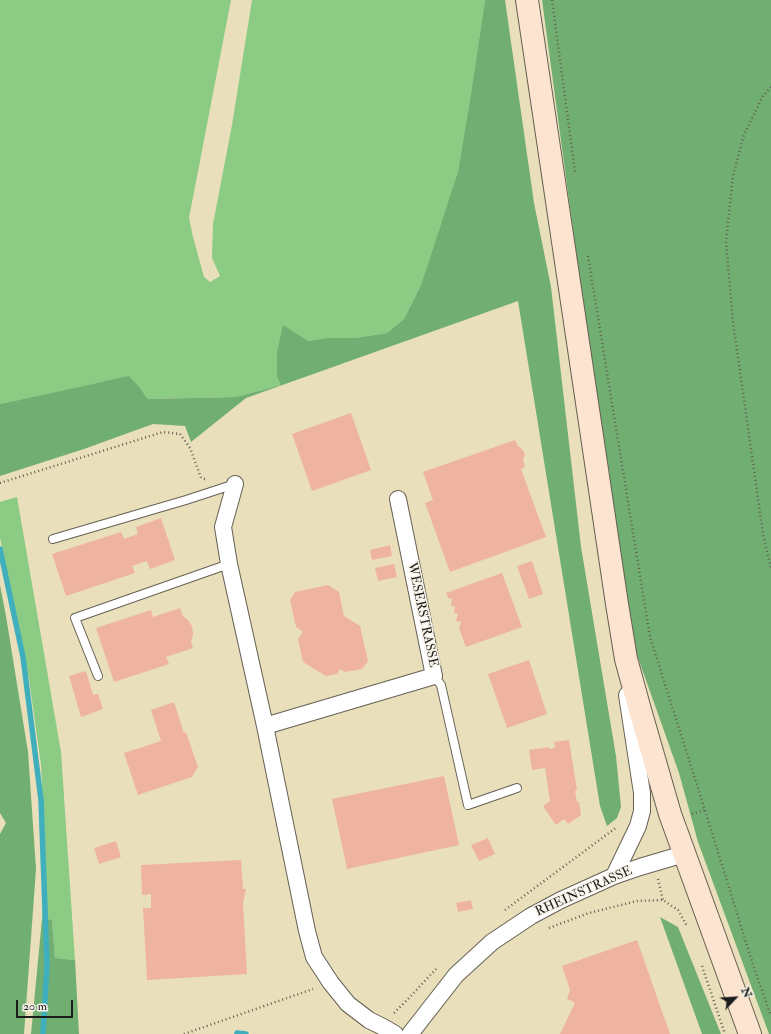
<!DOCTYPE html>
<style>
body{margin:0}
#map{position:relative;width:771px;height:1034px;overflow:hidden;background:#eadfbb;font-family:"IM FELL Double Pica",serif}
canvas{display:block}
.north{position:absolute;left:715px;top:978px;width:40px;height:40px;-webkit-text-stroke:3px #f7f3e8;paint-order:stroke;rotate:65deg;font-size:11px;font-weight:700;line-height:16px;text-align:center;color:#1c1c1c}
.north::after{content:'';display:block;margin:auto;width:14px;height:18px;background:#1c1c1c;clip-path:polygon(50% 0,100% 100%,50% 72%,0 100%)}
.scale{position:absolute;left:16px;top:1000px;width:57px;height:18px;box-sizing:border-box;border:2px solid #1c1c1c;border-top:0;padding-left:5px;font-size:12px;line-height:14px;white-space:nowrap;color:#1c1c1c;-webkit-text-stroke:3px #f7f3e8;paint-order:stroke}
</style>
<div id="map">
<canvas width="771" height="1034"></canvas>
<div class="north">N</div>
<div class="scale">20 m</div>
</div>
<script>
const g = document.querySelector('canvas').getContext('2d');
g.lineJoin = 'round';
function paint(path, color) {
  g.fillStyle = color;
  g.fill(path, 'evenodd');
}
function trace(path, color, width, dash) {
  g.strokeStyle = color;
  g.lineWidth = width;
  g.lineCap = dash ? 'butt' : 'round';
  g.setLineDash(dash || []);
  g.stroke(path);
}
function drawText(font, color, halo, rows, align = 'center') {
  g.font = font + ' "IM FELL Double Pica",serif';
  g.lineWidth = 3;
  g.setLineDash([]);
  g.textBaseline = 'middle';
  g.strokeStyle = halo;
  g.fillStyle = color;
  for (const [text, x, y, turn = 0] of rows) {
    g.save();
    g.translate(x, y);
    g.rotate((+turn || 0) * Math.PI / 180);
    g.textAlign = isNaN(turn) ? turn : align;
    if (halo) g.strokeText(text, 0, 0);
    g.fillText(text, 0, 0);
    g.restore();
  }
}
const green = new Path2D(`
 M0 0H231L189 218 193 237 204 277 210 282 220 276 212 258 213 224 232 125 252 0H485L471 93 458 171 421 285 404 319 387 333 354 338H327L308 341 281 385 236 397 148 399 140 388 102 382 0 404Z
 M17 497 61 752 75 960 55 958 52 921 42 919 46 868 41 765 29 679 0 538V502Z`);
const forest = new Path2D(`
 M485 0H505L534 203 551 287 581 547 616 756 621 807 617 818 607 826 600 806 518 301 246 398 191 442 185 426 153 424 84 449 0 476V404L129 376 140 388 148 399 236 397 281 385 277 376V352L283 325 308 341 327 338H354L387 333 404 319 421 285 458 171 471 93Z
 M542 0H771V1034H769L698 842 679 773 632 641 599 422Z
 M0 585 6 616 28 752 36 869 24 1034H0V834L6 823 0 813Z
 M660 917 678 927 721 1034H702Z
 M42 919 52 920 55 958 75 960 79 1034H31Z`);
const stream = new Path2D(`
 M0 549 23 657 41 800 47 965 43 1034
 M237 1033 246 1034`);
const building = new Path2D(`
 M351 413 371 470 312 491 292 434Z
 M515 440 518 446 522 449 524 452 525 455 523 460 525 467 521 469 546 537 450 572 425 503 433 500 423 472Z
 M161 518 175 560 150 569 147 561 132 566 135 573 66 596 52 554 121 532 124 539 138 534 136 527Z
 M390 545 392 556 372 560 370 550Z
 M532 561 543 594 529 599 517 566Z
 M394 564 397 577 378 581 375 568Z
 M502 573 522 627 466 647 459 629 461 622 456 621 458 614 454 613 455 606H451L452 599 448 598 446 593Z
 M328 585 339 592 344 616 360 626 368 661 362 669 345 672 340 669 337 674 326 676 303 662 298 639 303 632 296 627 290 600 295 592Z
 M180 608 183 616 188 620 192 626 193 634 191 641 193 648 166 657 169 664 114 682 96 628 151 610 153 617Z
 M529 660 547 714 507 728 488 674Z
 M86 671 93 695 98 694 103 709 81 717 69 676Z
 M174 702 184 733 186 732 198 767 192 777 138 795 124 753 161 741 151 710Z
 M569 740 577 790 575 791 577 802H579L581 815 568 824 564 819 556 825 543 806 550 801 545 768 532 770 529 750 549 747V749L555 748 554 742Z
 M444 776 459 845 347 869 332 799Z
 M488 838 495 854 479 861 471 845Z
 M116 841 121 857 99 864 94 848Z
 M241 860 243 889H246L243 903 247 974 147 980 143 908H151V894L142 895 141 865Z
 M471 900 473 909 458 912 456 903Z
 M637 940 670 1034H560L575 1003 567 999 570 990 562 966Z`);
const path = new Path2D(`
 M552 0 575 172
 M771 87 763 96 744 135 733 176 726 242 733 322 763 534 771 568
 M588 256 650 637 705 810 753 965 771 1016
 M0 483 163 432 180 434 190 448 201 478 205 479
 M692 814 705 810
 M658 879 663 900
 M505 910 617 827
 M549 928 589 913 637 901 663 900 678 910 687 926
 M702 966 725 1034
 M394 1013 409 998 436 969
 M184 1034 313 989`);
const service = new Path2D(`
 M53 539 186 500 235 484
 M98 676 75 618 229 564
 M434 676 441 685 468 805 517 788`);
const minor = new Path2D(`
 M235 484 223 527 229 564 265 726 307 931 314 957 331 983 348 1004 369 1020 383 1027 395 1034
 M265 726 434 676 398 499
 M614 876 638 826 642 811V793L627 695
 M410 1034 456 975 492 942 531 916 561 900 614 876 640 867 684 854`);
const secondary = new Path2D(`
 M527 0 617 604 626 659 640 710 670 814 750 1034`);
const streetNames = [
 ["WESERSTRASSE",422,615,78],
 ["RHEINSTRASSE",584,892,-24]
];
paint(green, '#8bcb83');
paint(forest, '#70af71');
trace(stream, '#40afbd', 5.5);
paint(building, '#eeb49f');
trace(service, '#646054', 10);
trace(minor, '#646054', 18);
trace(secondary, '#646054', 24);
trace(path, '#646054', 2.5, [1, 3]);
trace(service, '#fff', 8);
trace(minor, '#fff', 16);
trace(secondary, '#fde4d1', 22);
drawText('13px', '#1c1c1c', '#f7f3e8', streetNames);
</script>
